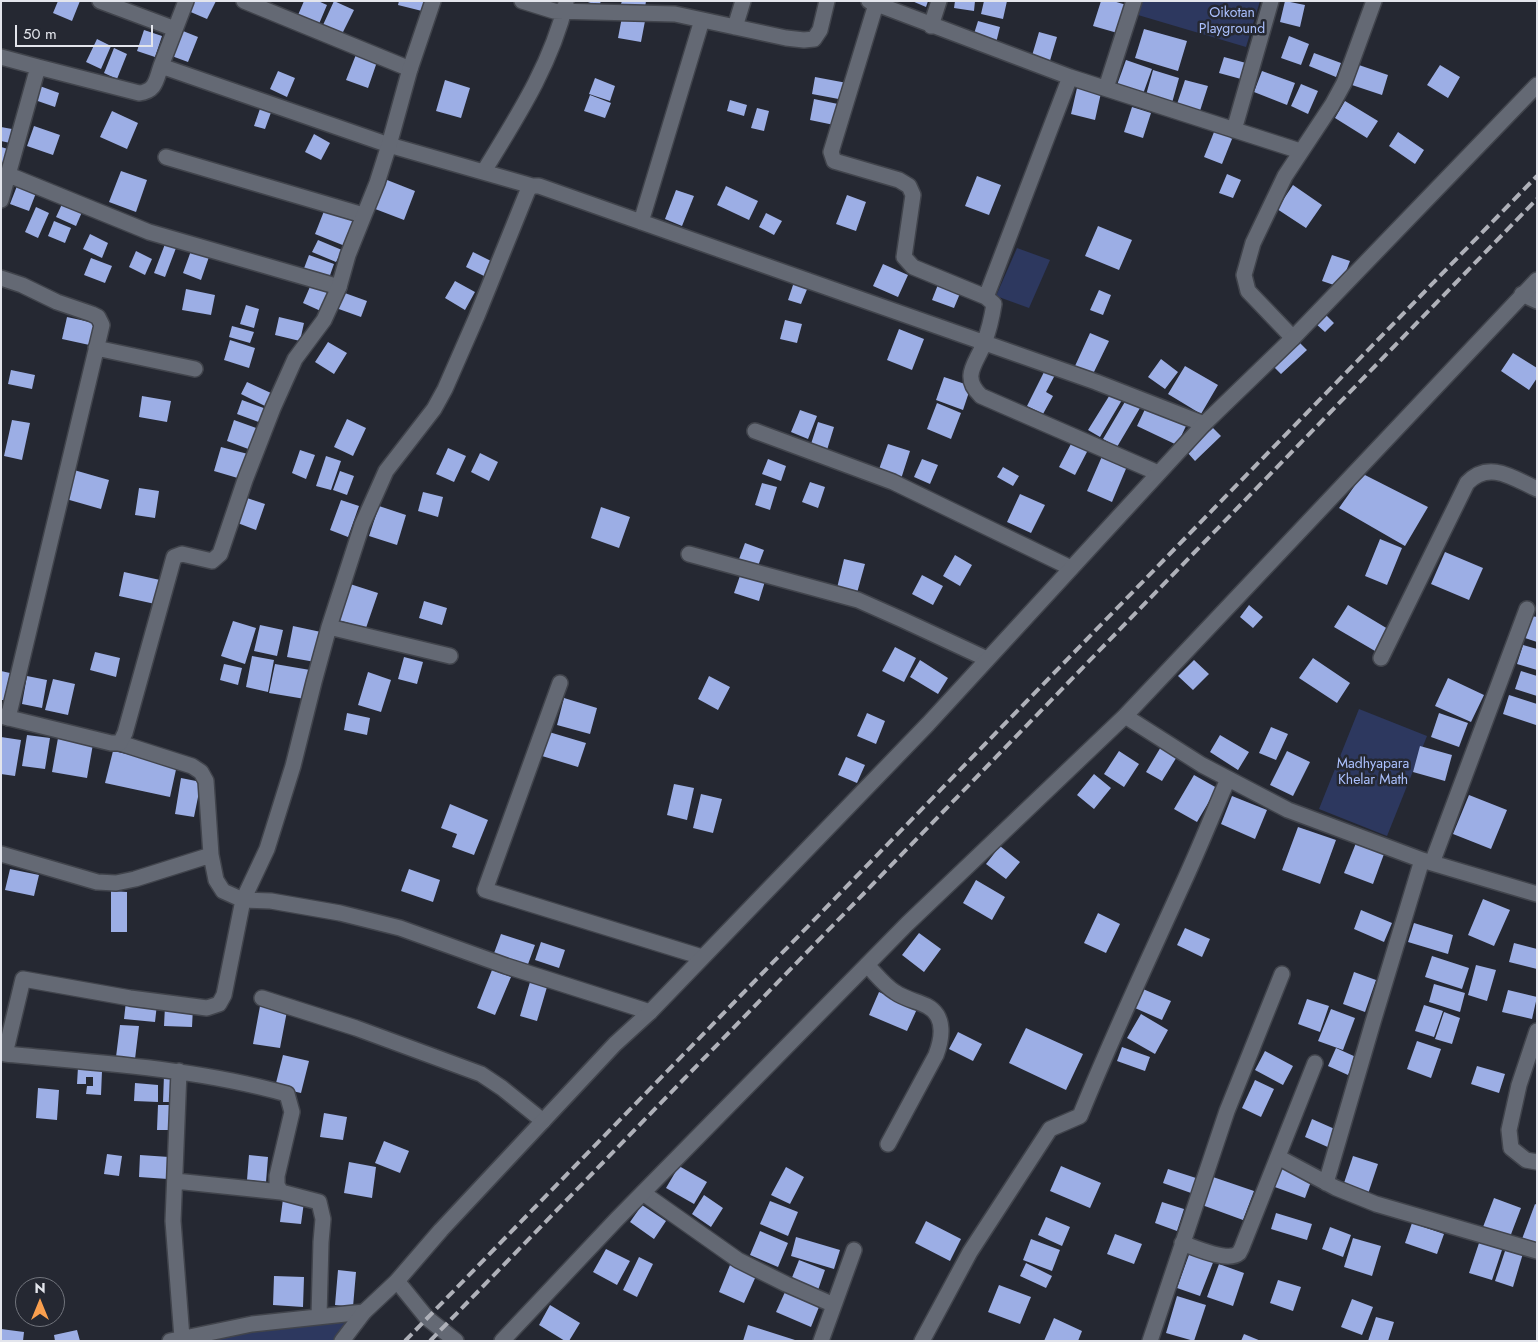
<!DOCTYPE html>
<style>
body{margin:0}
#map{position:relative;width:1538px;height:1342px;overflow:hidden;background:#252832;font-family:Jost,sans-serif}
canvas{display:block}
.frame{position:absolute;inset:0;border:2px solid #e3e5ec;pointer-events:none}
.north{position:absolute;left:15px;top:1277px;width:50px;height:50px;box-sizing:border-box;background:#252832;border:1px solid #71747c;border-radius:50%;rotate:0deg;font-size:14px;font-weight:700;line-height:20px;text-align:center;color:#e3e5ec}
.north::after{content:'';display:block;margin:auto;width:18px;height:22px;background:#fa9f4e;clip-path:polygon(50% 0,100% 100%,50% 72%,0 100%)}
.scale{position:absolute;left:15px;top:25px;width:138px;height:22px;box-sizing:border-box;border:2px solid #e3e5ec;border-top:0;padding-left:6px;font-size:15px;line-height:18px;white-space:nowrap;color:#e3e5ec;-webkit-text-stroke:4px #252832;paint-order:stroke}
</style>
<div id="map">
<canvas width="1538" height="1342"></canvas>
<div class="frame"></div>
<div class="north">N</div>
<div class="scale">50 m</div>
</div>
<script>
const g = document.querySelector('canvas').getContext('2d');
g.lineJoin = 'round';
function paint(path, color) {
  g.fillStyle = color;
  g.fill(path, 'evenodd');
}
function trace(path, color, width, dash) {
  g.strokeStyle = color;
  g.lineWidth = width;
  g.lineCap = dash ? 'butt' : 'round';
  g.setLineDash(dash || []);
  g.stroke(path);
}
function drawText(font, color, halo, rows, align = 'center') {
  g.font = font + ' Jost,sans-serif';
  g.lineWidth = 5;
  g.setLineDash([]);
  g.textBaseline = 'middle';
  g.strokeStyle = halo;
  g.fillStyle = color;
  for (const [text, x, y, turn = 0] of rows) {
    g.save();
    g.translate(x, y);
    g.rotate((+turn || 0) * Math.PI / 180);
    g.textAlign = isNaN(turn) ? turn : align;
    if (halo) g.strokeText(text, 0, 0);
    g.fillText(text, 0, 0);
    g.restore();
  }
}
const green = new Path2D(`
 M1142 1H1260L1246 47 1138 15Z
 M1017 248 1050 260 1029 308 996 296Z
 M1359 709 1427 736 1387 836 1319 809Z
 M355 1316 336 1341H205L255 1328Z`);
const building = new Path2D(`
 M58 1H80L72 21 53 13Z
 M191 1H216L207 19 186 10Z
 M304 1H318L327 5 319 24 298 15Z
 M334 1 354 10 342 34 323 25Z
 M399 1H429L426 12 398 5Z
 M585 1H601L599 6Z
 M622 1H646L645 8 621 4Z
 M912 1H928L926 7Z
 M955 1H975L974 11 954 8Z
 M984 1H1007L1003 19 981 14Z
 M1101 1H1113L1130 6 1121 34 1093 26Z
 M1285 1 1305 5 1300 27 1280 22Z
 M622 17 645 21 641 42 618 38Z
 M978 21 1000 27 996 43 973 37Z
 M178 29 198 37 188 62 169 55Z
 M1144 29 1187 41 1178 71 1135 58Z
 M144 30 162 36 155 57 137 51Z
 M1039 32 1057 37 1049 64 1031 59Z
 M1289 36 1309 44 1301 65 1281 58Z
 M97 39 111 46 101 69 86 62Z
 M114 48 127 54 117 79 104 73Z
 M357 52 378 59 368 88 346 80Z
 M1314 53 1341 63 1336 77 1309 66Z
 M1224 57 1246 63 1241 79 1219 73Z
 M1126 60 1152 69 1143 94 1117 85Z
 M1356 64 1388 75 1382 95 1349 84Z
 M1440 65 1460 77 1448 98 1427 85Z
 M1153 70 1179 78 1172 103 1146 95Z
 M278 71 295 78 287 97 270 89Z
 M1262 71 1295 83 1287 105 1254 92Z
 M815 77 847 83 844 100 812 94Z
 M595 78 615 86 610 101 589 94Z
 M445 80 470 88 461 118 436 111Z
 M1185 80 1208 86 1199 114 1176 107Z
 M1301 84 1318 91 1308 114 1291 106Z
 M37 85 59 93 55 107 32 99Z
 M1077 88 1101 93 1095 120 1071 114Z
 M590 95 611 103 605 118 584 111Z
 M814 99 838 104 834 125 810 120Z
 M730 100 747 105 744 116 727 111Z
 M1345 101 1378 121 1367 138 1335 118Z
 M262 103 273 107 265 129 254 126Z
 M1132 107 1151 113 1143 138 1124 132Z
 M757 108 769 111 764 131 751 128Z
 M112 111 138 123 127 149 100 137Z
 M34 126 60 135 53 155 27 146Z
 M1 127 12 129 10 143 1 141Z
 M1216 127 1234 134 1222 164 1204 157Z
 M1398 132 1424 150 1415 164 1389 146Z
 M314 134 330 143 321 160 305 152Z
 M1 147 8 149 1 172Z
 M121 171 147 180 136 212 109 202Z
 M1227 174 1241 180 1233 198 1219 193Z
 M977 176 1001 185 989 215 965 206Z
 M382 178 415 191 404 220 370 207Z
 M1293 185 1322 205 1306 228 1277 209Z
 M17 186 36 193 29 211 10 204Z
 M726 186 758 201 749 220 717 205Z
 M676 190 694 196 682 226 665 219Z
 M847 195 866 202 856 231 836 224Z
 M62 204 82 212 76 226 56 217Z
 M326 206 356 217 345 246 315 234Z
 M36 207 49 213 38 238 25 232Z
 M766 213 782 221 774 235 759 227Z
 M54 221 71 228 65 243 48 236Z
 M1098 226 1132 240 1119 270 1085 256Z
 M90 234 108 243 102 258 83 249Z
 M318 240 342 250 336 262 312 252Z
 M165 244 176 248 165 277 154 273Z
 M192 248 210 254 201 280 183 273Z
 M136 251 152 259 145 275 129 267Z
 M473 252 491 261 484 276 466 267Z
 M309 255 334 264 328 281 303 271Z
 M1332 255 1350 261 1340 287 1322 281Z
 M91 258 112 266 105 283 84 275Z
 M883 264 908 275 898 297 873 286Z
 M455 281 475 292 465 310 445 298Z
 M312 282 333 291 323 312 303 303Z
 M794 282 808 287 801 304 788 300Z
 M939 282 961 291 954 308 932 300Z
 M186 289 215 295 211 315 182 310Z
 M1099 290 1111 295 1103 315 1090 310Z
 M342 292 367 301 361 317 336 308Z
 M246 305 259 309 254 328 240 324Z
 M1324 313 1334 323 1325 332 1315 323Z
 M67 317 99 324 94 346 62 339Z
 M279 317 304 323 300 341 275 335Z
 M785 320 802 324 797 343 780 339Z
 M232 326 254 332 250 343 229 337Z
 M899 329 924 339 912 370 887 360Z
 M1090 333 1109 341 1093 374 1075 366Z
 M230 340 255 348 249 368 224 360Z
 M1298 341 1307 350 1281 374 1272 365Z
 M328 342 347 353 334 374 315 362Z
 M1513 353 1537 368V378L1529 390 1501 371Z
 M1161 359 1178 372 1165 389 1148 377Z
 M1185 366 1218 385 1201 414 1168 394Z
 M11 370 35 375 32 389 8 384Z
 M1045 370 1055 375 1046 392 1053 396 1043 414 1027 406Z
 M944 377 971 386 963 410 936 400Z
 M247 382 271 393 265 406 241 394Z
 M1111 393 1122 400 1100 437 1088 430Z
 M142 396 171 401 167 422 139 417Z
 M242 400 269 410 264 424 237 414Z
 M1126 400 1140 408 1117 447 1103 439Z
 M937 403 961 413 951 439 927 429Z
 M1146 407 1186 426 1177 445 1137 426Z
 M800 410 817 416 808 439 791 432Z
 M347 419 366 428 353 456 334 447Z
 M12 420 30 423 22 460 4 456Z
 M234 420 259 429 251 450 227 441Z
 M818 422 834 427 827 450 811 444Z
 M1213 428 1221 436 1195 461 1187 452Z
 M1073 440 1089 448 1075 475 1059 467Z
 M888 444 910 451 901 479 878 472Z
 M221 447 248 454 241 479 214 471Z
 M448 448 466 456 454 482 436 474Z
 M300 450 315 455 306 479 292 473Z
 M480 453 498 462 489 481 471 472Z
 M1103 454 1128 464 1112 502 1087 491Z
 M326 456 341 461 331 490 316 486Z
 M768 459 786 466 781 481 762 474Z
 M922 459 938 465 930 484 914 477Z
 M1003 467 1019 476 1013 486 997 477Z
 M74 470 109 480 101 509 66 499Z
 M340 471 354 476 347 495 333 490Z
 M1363 474 1428 507 1405 546 1339 508Z
 M810 482 825 487 818 508 802 502Z
 M762 483 777 487 770 510 755 505Z
 M139 488 159 491 155 518 135 515Z
 M423 492 443 497 438 517 418 511Z
 M1020 494 1045 505 1031 533 1007 522Z
 M244 497 265 504 256 530 235 522Z
 M341 500 359 506 348 537 330 530Z
 M379 506 406 515 397 545 369 536Z
 M601 507 630 517 619 548 591 538Z
 M1380 539 1402 548 1387 585 1365 576Z
 M745 543 764 550 758 566 739 559Z
 M1445 552 1483 568 1469 600 1431 584Z
 M955 555 972 565 960 586 943 576Z
 M844 559 865 564 857 593 837 588Z
 M742 570 766 578 759 601 734 593Z
 M124 572 160 580 155 604 119 596Z
 M922 575 943 586 933 605 912 594Z
 M350 584 378 593 366 628 338 620Z
 M424 601 447 608 442 625 419 618Z
 M1249 605 1263 617 1253 628 1240 617Z
 M1348 605 1388 629 1375 651 1334 627Z
 M1531 616 1537 617V642L1525 638Z
 M233 621 256 628 245 664 221 656Z
 M260 625 283 630 277 656 254 651Z
 M293 626 321 632 315 662 287 657Z
 M1523 645 1537 649V670L1517 664Z
 M895 647 916 658 904 682 882 671Z
 M95 652 120 658 116 677 90 670Z
 M252 656 274 660 268 692 246 687Z
 M404 657 423 662 417 684 398 679Z
 M1313 658 1350 683 1337 703 1299 678Z
 M920 660 948 678 938 694 910 677Z
 M1194 660 1209 674 1193 690 1178 676Z
 M224 664 242 668 238 685 220 680Z
 M275 664 310 670 305 699 269 693Z
 M1 671 10 673 4 700H1Z
 M1521 671 1537 676V696L1515 689Z
 M368 672 391 680 381 712 358 705Z
 M27 676 47 680 42 708 22 704Z
 M709 676 730 687 718 710 698 699Z
 M1448 678 1484 695 1471 722 1435 706Z
 M53 679 75 684 68 715 45 710Z
 M1509 695 1537 704 1536 725 1503 714Z
 M564 698 597 708 590 734 557 725Z
 M347 713 370 718 367 735 344 730Z
 M867 713 885 721 876 744 857 736Z
 M1439 713 1468 723 1459 747 1431 737Z
 M1271 727 1288 734 1276 760 1259 753Z
 M549 732 586 743 578 767 542 756Z
 M27 735 50 738 45 769 22 766Z
 M1220 735 1249 752 1238 770 1210 752Z
 M1 737 21 740 15 776 1 774Z
 M58 738 93 744 87 778 52 772Z
 M1162 745 1178 755 1162 781 1146 772Z
 M1420 746 1452 755 1445 781 1413 772Z
 M113 751 177 765 170 797 105 783Z
 M1119 751 1139 764 1124 787 1104 774Z
 M1287 751 1310 762 1293 796 1270 785Z
 M846 757 865 765 857 783 838 775Z
 M1094 774 1111 788 1094 809 1077 795Z
 M1194 775 1217 788 1197 822 1174 809Z
 M181 778 201 782 194 817 175 814Z
 M674 784 694 788 687 820 667 815Z
 M701 794 722 799 713 833 693 828Z
 M1469 795 1507 810 1491 849 1453 834Z
 M1232 796 1267 810 1255 839 1221 824Z
 M450 804 488 820 474 855 452 847 457 834 441 828Z
 M1298 827 1336 840 1320 884 1282 870Z
 M1356 843 1384 854 1373 884 1344 873Z
 M1000 846 1020 862 1006 879 986 864Z
 M10 869 39 875 34 896 5 890Z
 M409 869 440 880 433 902 401 891Z
 M976 880 1005 897 992 920 963 903Z
 M111 891 127 892V932H111Z
 M1483 899 1510 910 1494 946 1468 935Z
 M1361 910 1392 923 1384 942 1354 929Z
 M1098 913 1120 924 1106 953 1084 943Z
 M1414 923 1453 935 1448 954 1408 942Z
 M1185 928 1210 939 1202 957 1177 945Z
 M919 933 941 949 924 972 902 955Z
 M501 934 535 945 527 967 493 956Z
 M541 942 565 950 559 968 535 960Z
 M1514 943 1537 949V969L1509 962Z
 M1432 956 1469 968 1462 989 1425 977Z
 M1476 965 1496 970 1487 1001 1468 995Z
 M492 970 511 977 495 1015 477 1008Z
 M1354 972 1376 980 1365 1012 1343 1004Z
 M530 982 547 987 537 1021 520 1016Z
 M1434 984 1465 993 1460 1012 1429 1002Z
 M1143 989 1171 1001 1162 1020 1135 1008Z
 M1508 990 1537 997 1532 1019 1502 1012Z
 M879 992 917 1009 907 1031 869 1015Z
 M1307 999 1329 1006 1320 1032 1298 1024Z
 M126 1001 157 1004 155 1022 124 1019Z
 M1424 1005 1443 1011 1434 1037 1415 1031Z
 M165 1006 193 1007 192 1027 164 1026Z
 M260 1006 287 1011 280 1048 253 1044Z
 M1331 1009 1355 1018 1343 1050 1318 1041Z
 M1444 1012 1460 1018 1452 1044 1435 1039Z
 M1141 1014 1168 1030 1155 1054 1127 1038Z
 M120 1025 139 1026 135 1059 116 1057Z
 M1026 1028 1083 1054 1066 1090 1009 1063Z
 M958 1032 982 1044 973 1061 949 1049Z
 M1417 1041 1441 1049 1431 1078 1407 1069Z
 M1122 1047 1150 1057 1145 1071 1117 1061Z
 M1336 1048 1356 1057 1348 1075 1328 1066Z
 M1265 1051 1293 1066 1283 1085 1255 1070Z
 M283 1055 309 1061 301 1093 275 1087Z
 M1477 1066 1505 1074 1499 1093 1471 1084Z
 M78 1067H95L94 1070 102 1071 101 1095 86 1094 87 1086H93V1077H86V1084H77Z
 M164 1075 177 1076 176 1102H163Z
 M1255 1080 1274 1089 1261 1117 1242 1108Z
 M135 1083 158 1085V1102L134 1101Z
 M38 1088 59 1090 57 1120 36 1118Z
 M158 1105H175V1130H157Z
 M324 1113 347 1117 343 1140 320 1137Z
 M1312 1119 1337 1130 1330 1148 1305 1137Z
 M384 1141 409 1151 400 1173 375 1163Z
 M107 1154 122 1156 119 1176 104 1174Z
 M140 1155 169 1157 168 1179 139 1177Z
 M249 1155 268 1157 266 1182 247 1180Z
 M1353 1156 1378 1164 1368 1194 1343 1186Z
 M349 1162 376 1167 372 1198 344 1193Z
 M679 1166 707 1182 694 1204 666 1188Z
 M1061 1166 1101 1183 1090 1208 1050 1191Z
 M786 1167 804 1177 790 1204 771 1195Z
 M1280 1167 1312 1179 1305 1198 1272 1186Z
 M1168 1169 1196 1178 1191 1193 1163 1183Z
 M1213 1177 1254 1191 1243 1220 1202 1205Z
 M704 1195 723 1208 711 1227 692 1214Z
 M1494 1198 1521 1208 1510 1237 1483 1227Z
 M283 1199 304 1202 301 1224 280 1222Z
 M770 1201 798 1212 788 1236 760 1224Z
 M1162 1202 1184 1209 1177 1231 1155 1223Z
 M1535 1204 1537 1205V1244L1522 1239Z
 M642 1205 666 1221 654 1239 630 1222Z
 M1276 1213 1312 1224 1307 1240 1271 1229Z
 M1046 1217 1070 1227 1062 1246 1038 1235Z
 M926 1221 961 1239 950 1261 915 1243Z
 M1412 1223 1444 1234 1437 1254 1405 1243Z
 M1330 1227 1351 1235 1343 1257 1322 1249Z
 M760 1231 788 1243 778 1267 750 1255Z
 M1115 1234 1142 1244 1134 1264 1107 1254Z
 M796 1237 840 1250 834 1269 791 1256Z
 M1481 1237 1504 1244 1492 1280 1469 1273Z
 M1353 1238 1381 1246 1372 1276 1344 1267Z
 M1031 1239 1060 1250 1052 1271 1023 1260Z
 M1507 1245 1524 1250 1513 1287 1495 1281Z
 M606 1249 630 1261 617 1285 593 1272Z
 M1190 1252 1214 1260 1200 1296 1177 1288Z
 M639 1257 653 1264 637 1297 623 1290Z
 M799 1260 825 1270 818 1290 791 1280Z
 M1026 1263 1052 1276 1046 1288 1020 1276Z
 M1219 1264 1244 1273 1233 1306 1207 1297Z
 M730 1265 756 1276 744 1303 719 1292Z
 M338 1270 356 1272 353 1307 335 1305Z
 M274 1276 304 1277 303 1307 273 1305Z
 M1278 1280 1301 1287 1293 1311 1270 1303Z
 M999 1285 1031 1297 1020 1324 988 1312Z
 M785 1292 819 1307 811 1327 776 1312Z
 M1177 1296 1206 1305 1194 1341 1166 1333Z
 M1352 1299 1373 1307 1362 1335 1341 1327Z
 M550 1305 580 1323 569 1341H565L539 1325Z
 M1376 1317 1394 1322 1388 1341H1368Z
 M1054 1318 1082 1331 1078 1341H1044Z
 M748 1325 795 1340V1341H743Z
 M1 1329 24 1332 23 1341H1Z
 M77 1330 80 1341H55L54 1335Z
 M1244 1334 1261 1341H1241Z`);
const minor = new Path2D(`
 M100 1 175 29
 M244 1 410 69
 M522 1 554 11 675 14 786 38 804 40 814 39 820 30 827 1
 M869 1 1070 77 1300 151
 M877 1 831 152 834 161 899 180 909 186 913 195 904 257 913 267 986 297 994 304C992 317 989 330 984 343 977 363 960 376 981 396L1158 473
 M931 26 939 1
 M735 27 743 1
 M1 57 38 67
 M161 66 186 1
 M1106 88 1134 1
 M1234 130 1271 1
 M166 157 363 215
 M484 171C517 117 551 65 566 3
 M9 175 149 232 339 287
 M1 200 38 67 139 93C156 91 156 80 161 66L389 145 532 186
 M641 222 702 20
 M1 278 22 285 57 302 92 314 98 317 102 325 8 718
 M1522 294 1537 301
 M986 297 1070 77
 M1293 338 1248 291 1244 275 1253 243 1285 176 1332 105 1344 83 1374 1
 M96 348 195 369
 M755 431 893 482 1071 568
 M689 554 858 600 903 620 987 659
 M329 627 450 656
 M1381 658 1467 483C1489 460 1513 478 1537 489
 M560 683 485 890 702 957
 M1125 716 1202 765 1288 810 1422 860 1537 894
 M120 743 192 766 201 772 206 781 211 855 216 880 223 891 243 900 271 901 340 913 400 928 506 966 650 1012
 M1 854 97 882 116 883 135 879 211 855
 M1432 863 1527 609
 M867 965C876 974 884 985 895 992 905 999 917 1001 927 1006 946 1016 942 1039 936 1055L888 1144
 M262 998 356 1028 481 1074 502 1088 543 1121
 M1537 1031 1519 1085 1509 1130 1511 1148 1526 1160 1537 1162
 M179 1071 173 1221 182 1338
 M1278 1157 1336 1188 1376 1204 1537 1251
 M175 1181 281 1192
 M1326 1183 1373 1022 1422 860
 M643 1193 738 1260 786 1284 834 1305
 M1182 1243C1194 1247 1228 1263 1239 1253 1241 1250 1243 1245 1244 1242L1315 1063
 M397 1281 427 1318 456 1341
 M319 1316 321 1242 323 1219 319 1202 281 1192 277 1185V1176L292 1112 287 1094C195 1068 99 1063 5 1054L23 979 130 998 207 1008 219 1004 224 995 243 900 267 849 293 766 314 682 329 627 362 525 386 471 434 409 445 389 477 316 528 190 532 186H539L1096 382 1204 424
 M170 1341 252 1324 364 1312
 M821 1341 854 1250
 M922 1341 970 1252 1050 1129 1080 1116C1111 1039 1146 965 1180 890 1197 854 1212 816 1228 779
 M1150 1341 1227 1111 1282 974`);
const tertiary = new Path2D(`
 M1 716 111 743H120L125 733 174 557 182 554 212 561 220 554 245 480 273 408 295 359 324 320 339 287 348 255 377 183 389 145 410 69 433 1
 M342 1341 364 1312 397 1281 441 1230 615 1044 650 1012 928 724 1204 424 1293 338 1537 85
 M502 1341 617 1219 907 924 1125 716 1537 280`);
const rail = new Path2D(`
 M405 1341 1537 176
 M430 1341 1537 199`);
const parkNames = [
 ["Oikotan",1232,14],
 ["Playground",1232,30],
 ["Madhyapara",1373,765],
 ["Khelar Math",1373,781]
];
paint(green, '#2d385f');
paint(building, '#9caee5');
trace(minor, '#41444c', 18);
trace(tertiary, '#41444c', 18);
trace(minor, '#646974', 15);
trace(tertiary, '#646974', 15);
trace(rail, '#afb1b9', 4, [10, 5]);
drawText('14px', '#abc0fd', '#252832', parkNames);
</script>
